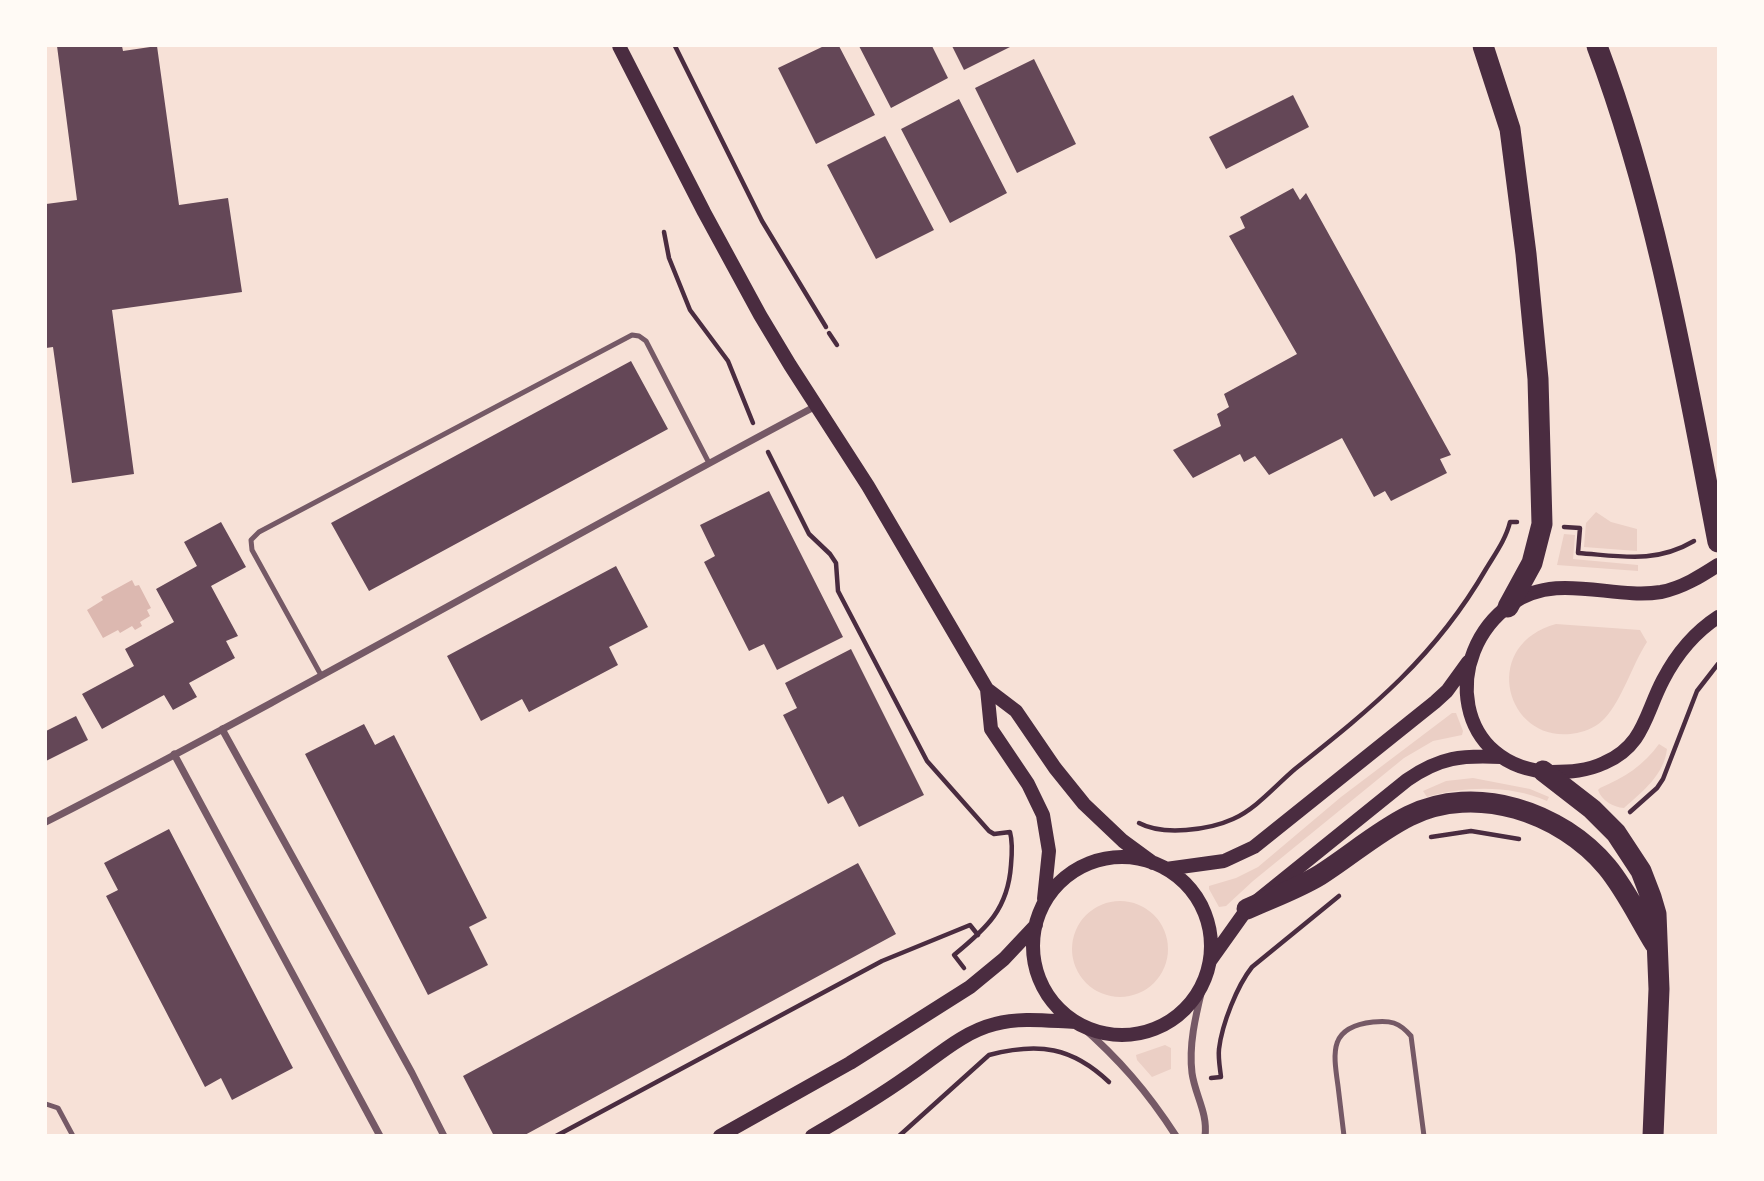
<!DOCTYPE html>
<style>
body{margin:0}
#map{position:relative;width:1764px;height:1181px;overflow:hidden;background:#f7e1d7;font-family:Ubuntu,sans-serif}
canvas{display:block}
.frame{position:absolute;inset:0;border:47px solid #fffaf5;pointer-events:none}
</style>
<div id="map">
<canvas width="1764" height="1181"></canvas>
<div class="frame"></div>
</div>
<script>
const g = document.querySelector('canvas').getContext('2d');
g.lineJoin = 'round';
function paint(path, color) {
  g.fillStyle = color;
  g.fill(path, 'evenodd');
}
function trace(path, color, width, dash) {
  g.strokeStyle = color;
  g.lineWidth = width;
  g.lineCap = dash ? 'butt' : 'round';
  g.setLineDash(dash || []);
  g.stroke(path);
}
const green = new Path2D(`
 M1596 512 1611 522 1637 529V551L1584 547 1586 523Z
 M1564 534 1575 535 1573 559 1638 565V571L1557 565Z
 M1556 624 1640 630 1647 642C1632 665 1622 700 1605 718 1598 726 1587 731 1577 733 1506 747 1478 645 1556 624Z
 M1452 713H1456L1463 731 1462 735 1433 741 1404 758 1253 881 1226 906 1219 907 1209 889V886L1236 878 1258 867 1341 797Z
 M1659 744 1667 749C1664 775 1643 791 1624 808 1613 807 1602 801 1598 790L1600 788C1624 778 1644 765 1659 744Z
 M1473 778 1530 789 1549 797 1547 801C1510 785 1465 786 1427 797L1423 791 1446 781Z
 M1072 949a48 48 0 1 1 96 0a48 48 0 1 1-96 0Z
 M1165 1045 1171 1048V1069L1152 1077 1137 1060 1136 1055Z`);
const water = new Path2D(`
 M132 580 135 586 139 585 151 608 147 610 150 616 140 622 142 626 135 630 132 626 120 633 118 630 103 638 87 610 103 600 101 597Z`);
const building = new Path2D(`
 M57 46H122L123 51 157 46 179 205 228 198 242 292 112 310 134 474 72 483 53 347 46 348V204L77 200Z
 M824 46H839L875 115 816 144 778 68Z
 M859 46H932L948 78 891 108Z
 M952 46H1012L964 70Z
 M1034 59 1076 144 1017 173 975 88Z
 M1293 95 1309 127 1226 169 1209 137Z
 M959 99 1007 193 950 223 901 129Z
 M885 136 934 230 876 259 827 165Z
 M1293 188 1300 200 1306 193 1451 455 1440 459 1447 473 1391 501 1385 491 1374 497 1342 438 1269 475 1255 456 1244 462 1240 454 1193 478 1173 450 1221 426 1217 414 1229 407 1224 394 1297 354 1229 236 1245 228 1240 217Z
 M631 361 668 429 369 591 331 523Z
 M769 491 843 637 777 670 764 644 749 651 704 562 715 556 700 525Z
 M221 522 246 567 211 586 238 636 226 641 235 658 189 683 197 697 173 710 164 695 102 729 82 694 134 666 125 649 174 622 156 589 197 566 184 542Z
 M616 566 648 627 609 647 618 665 529 712 522 699 481 721 447 656Z
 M851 649 924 795 859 827 843 796 828 804 783 715 797 708 785 683Z
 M76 716 88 740 46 761V731Z
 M364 724 375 745 394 735 487 918 469 927 488 965 428 995 305 754Z
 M169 829 293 1068 232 1100 221 1078 205 1087 106 896 118 890 104 863Z
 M858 863 896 934 523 1136H494L463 1076Z`);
const path = new Path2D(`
 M675 46 762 221 826 327
 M664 232 669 258 690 310 728 361 753 423
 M829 333 837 345
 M768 452 809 534 830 554 836 563 838 591 927 761 989 831 994 834 1010 832C1013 843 1012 854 1011 865 1008 909 987 928 954 955L964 968
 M1564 527 1580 528 1578 553C1621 556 1655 564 1694 541
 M1630 812 1657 788 1663 779 1697 691 1718 664
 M1139 823C1163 836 1209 830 1233 819 1256 809 1276 785 1295 769 1373 707 1435 657 1486 569 1495 554 1506 539 1510 522H1517
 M1431 837 1471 831 1519 839
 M1211 1078 1221 1077C1220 1068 1218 1058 1219 1049 1222 1024 1237 986 1252 967L1339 896
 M556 1136 882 961 970 925 978 935
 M899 1136 989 1055C1039 1042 1072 1047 1109 1082`);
const service = new Path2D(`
 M321 675 252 550 251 540 259 532 632 335 639 336 646 341 709 463
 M46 1104 58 1108 73 1136
 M1344 1136C1342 1119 1340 1103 1338 1086 1333 1051 1329 1027 1373 1022 1390 1020 1399 1022 1411 1036L1424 1136`);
const minor = new Path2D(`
 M222 729 412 1073 444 1136
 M174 754 380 1136
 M46 822C305 689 558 543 816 406
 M1079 1024C1119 1059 1147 1091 1176 1136
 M1205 1136C1208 1113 1195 1095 1192 1073 1188 1041 1198 1007 1205 977`);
const secondary = new Path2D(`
 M619 46 704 212 760 315 790 365 868 486 987 689 1016 711 1055 768 1084 804 1123 841 1153 863
 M1718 565C1701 576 1682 588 1661 592 1611 600 1557 571 1511 604 1440 655 1455 769 1552 772 1570 772 1587 771 1604 763 1644 746 1645 714 1663 680 1676 655 1695 632 1718 617
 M987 689 991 729 1028 784 1043 815 1049 851 1044 899
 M1033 946a89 89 0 1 1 178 0a89 89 0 1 1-178 0Z
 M1166 869 1224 861 1254 847 1435 702 1447 691 1468 662
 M1210 961 1247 909 1407 780C1440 757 1462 755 1501 757
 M720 1136 850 1063 970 987 1004 959 1036 925
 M812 1136C845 1117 877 1098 908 1076 935 1058 962 1032 995 1024 1021 1017 1049 1021 1075 1022`);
const motorway = new Path2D(`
 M1483 46 1510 129 1526 254 1538 379 1542 524 1532 563 1508 607
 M1597 46C1657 205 1686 376 1718 542
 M1543 771 1592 809 1616 833 1641 871 1651 897 1656 914 1659 989 1653 1136
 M1247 909C1271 898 1297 889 1320 875 1350 856 1377 832 1409 816 1476 783 1561 812 1607 867 1626 890 1639 918 1655 944`);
paint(green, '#ebcfc5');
paint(water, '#dcb8b0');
paint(building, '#644757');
trace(path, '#4a2c40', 4.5);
trace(service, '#755966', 5);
trace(minor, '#755966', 7);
trace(secondary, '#4a2c40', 14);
trace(motorway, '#4a2c40', 21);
</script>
